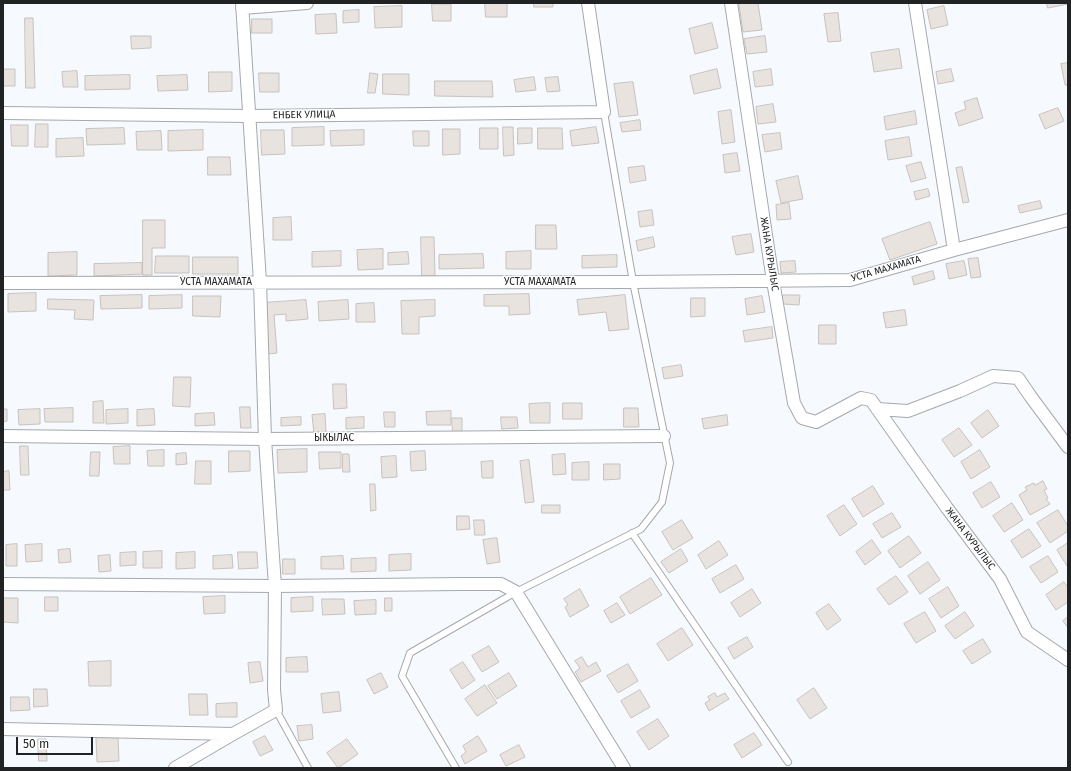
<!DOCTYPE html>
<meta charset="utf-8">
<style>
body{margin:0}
#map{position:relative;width:1071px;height:771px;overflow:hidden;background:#f6f9fe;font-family:"Fira Sans",sans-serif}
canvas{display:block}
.frame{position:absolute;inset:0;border:4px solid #202224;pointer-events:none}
.scale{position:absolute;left:16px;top:737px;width:77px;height:18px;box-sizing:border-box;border:2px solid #202224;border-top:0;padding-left:5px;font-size:12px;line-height:14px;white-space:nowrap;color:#202224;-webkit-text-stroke:3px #fff;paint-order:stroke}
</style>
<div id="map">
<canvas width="1071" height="771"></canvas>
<div class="frame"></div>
<div class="scale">50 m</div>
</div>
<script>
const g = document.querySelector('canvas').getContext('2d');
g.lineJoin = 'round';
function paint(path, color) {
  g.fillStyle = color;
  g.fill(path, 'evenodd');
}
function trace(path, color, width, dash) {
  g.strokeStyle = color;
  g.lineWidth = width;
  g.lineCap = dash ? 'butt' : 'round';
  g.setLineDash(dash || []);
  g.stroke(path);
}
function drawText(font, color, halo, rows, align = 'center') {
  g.font = font + ' "Fira Sans",sans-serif';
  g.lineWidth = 3;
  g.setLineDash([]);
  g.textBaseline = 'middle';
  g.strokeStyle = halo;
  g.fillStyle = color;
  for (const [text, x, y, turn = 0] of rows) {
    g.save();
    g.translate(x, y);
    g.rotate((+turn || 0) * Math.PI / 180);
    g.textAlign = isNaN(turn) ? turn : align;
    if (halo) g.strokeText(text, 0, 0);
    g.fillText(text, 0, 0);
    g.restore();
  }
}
const building = new Path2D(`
 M485 3H507V17H486Z
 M534 3H553V7H534Z
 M746 3H758L762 30 743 32 739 4Z
 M1047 3H1068V4L1048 8Z
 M432 4H451V21H433Z
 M402 6V27L375 28 374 7Z
 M944 6 948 25 931 29 927 10Z
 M359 10V22L343 23V11Z
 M838 13 841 41 828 42 824 14Z
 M336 14 337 33 316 34 315 15Z
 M25 18H33L35 88H26Z
 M252 19H272V33H252Z
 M712 23 718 48 695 54 689 29Z
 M131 36H151V48L132 49Z
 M765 36 767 52 747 54 744 39Z
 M899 49 902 68 874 72 871 53Z
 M1068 63V85H1065L1061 64Z
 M3 69H15V86H3Z
 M717 69 721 88 694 94 690 76Z
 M771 69 773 85 755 87 753 72Z
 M951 69 954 81 938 84 936 72Z
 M77 71 78 87H63L62 72Z
 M209 72H232V91L209 92Z
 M259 73H279V92H260Z
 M370 73 378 74 375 93H368Z
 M383 74H409V95L383 94Z
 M130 75V89L85 90V76Z
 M187 75 188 90 158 91 157 76Z
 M534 77 536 90 516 92 514 80Z
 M558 77 560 91 547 92 545 78Z
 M435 81H492L493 97 435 96Z
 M633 82 638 115 619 117 614 84Z
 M977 98 983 118 959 126 955 113 966 109 964 102Z
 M773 104 776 122 758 124 756 107Z
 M1058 108 1064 121 1045 129 1039 115Z
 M731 110 735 142 722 144 718 112Z
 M915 111 917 124 886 130 884 117Z
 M640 120 641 130 622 132 620 123Z
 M36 124H48V147H35Z
 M11 125H28V146H12Z
 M324 127V145L292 146V128Z
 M503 127H513L514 155 504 156Z
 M596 127 599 143 572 146 570 131Z
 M124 128 125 144 87 145 86 129Z
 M480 128H498V149H480Z
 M518 128H532V143L518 144Z
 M538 128H562L563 149H538Z
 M443 129H460V154L443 155Z
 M203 130V150L168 151V131Z
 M261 130H284L285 154 262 155Z
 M364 130V145L331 146 330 131Z
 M161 131 162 150H137L136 132Z
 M413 131H429V146H414Z
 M780 133 782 149 765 152 762 135Z
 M909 137 912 156 888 160 885 141Z
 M83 138 84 156 56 157V139Z
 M737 153 740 171 725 173 723 155Z
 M208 157H230L231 175H208Z
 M921 162 926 178 911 182 906 166Z
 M644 166 646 180 630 183 628 168Z
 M962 167 969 202 963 203 956 168Z
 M798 176 803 199 781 203 776 181Z
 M928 189 930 196 916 200 914 192Z
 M1040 201 1042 208 1020 213 1018 206Z
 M789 203 791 219 777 220 776 205Z
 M652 210 654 225 640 227 638 212Z
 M291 217 292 240H273V218Z
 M143 220H165V248H152V275H143Z
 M930 222 937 244 890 260 882 239Z
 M536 225H556L557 249H536Z
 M751 234 754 252 736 255 732 237Z
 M421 237H434L435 276H422Z
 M653 237 655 247 638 251 636 241Z
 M383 249V269L358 270 357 250Z
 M341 251V266L312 267V252Z
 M531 251V269H506V252Z
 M77 252V275L48 276V253Z
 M408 252 409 264 388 265V253Z
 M483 254 484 268 439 269V255Z
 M617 255V267L582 268V256Z
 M156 256H189V273H155Z
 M193 257H238V274H193Z
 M978 258 981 277 971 278 968 259Z
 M795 261 796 272 781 273 780 262Z
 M964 261 967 275 949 279 946 264Z
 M142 263V274L94 276V264Z
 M933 271 935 279 914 285 912 277Z
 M36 293V311L8 312V294Z
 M529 294 530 314 509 315V306H484V295Z
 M142 295V308L101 309 100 296Z
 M182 295V308L149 309V296Z
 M625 295 629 329 609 331 606 312 579 315 577 300Z
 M783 295H800L799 305 783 304Z
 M193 296H221L220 317 193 316Z
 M762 296 765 312 747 315 745 299Z
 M691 298H705V316L691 317Z
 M48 299 94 300 93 320 74 319 75 310 48 309Z
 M306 300 308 319 286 321V314L274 315 277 353 268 354 263 303Z
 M348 300 349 319 319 321 318 302Z
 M435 300V316L419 317V334H402L401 301Z
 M374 303 375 322H356V304Z
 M905 310 907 325 886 328 883 313Z
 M819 325H836V344H819Z
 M772 327 773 338 745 342 743 331Z
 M681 365 683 376 664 379 662 368Z
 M174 377H191L190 407 173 406Z
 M333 384H346L347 408 334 409Z
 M103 401 104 423H93V402Z
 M550 403V423H530L529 404Z
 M563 403H582V419H563Z
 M240 407H250L251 428H241Z
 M73 408V422H45L44 409Z
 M624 408H638L639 427H624Z
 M3 409H7V421L3 422Z
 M40 409V424L19 425 18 410Z
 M128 409V423L106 424V410Z
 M154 409 155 425 137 426V410Z
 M988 410 999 426 982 438 971 423Z
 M451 411V425H427L426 412Z
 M384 412H395V427H385Z
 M214 413 215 425 195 426V414Z
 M325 414 326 432 314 434 312 415Z
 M727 415 728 425 704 429 702 419Z
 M301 417V425L281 426V418Z
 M364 417V428L346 429V418Z
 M501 417H517L518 428 502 429Z
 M452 418H462V432H453Z
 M959 428 972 445 954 457 942 440Z
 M20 446H28L29 475H21Z
 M130 446V464H114L113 447Z
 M307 449V472L278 473 277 450Z
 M164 450V466H148L147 451Z
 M980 450 990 467 971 479 961 462Z
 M229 451H250V471L229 472Z
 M425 451 426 470 411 471 410 452Z
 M91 452H100L99 476H90Z
 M319 452H341V468L320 469Z
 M186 453 187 464 176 465V454Z
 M343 454H349L350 472H343Z
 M565 454 566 474 553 475 552 455Z
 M396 456 397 477 382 478 381 457Z
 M529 460 534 502 525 503 520 461Z
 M196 461H211V484H195Z
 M493 461V478H482L481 462Z
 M589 462V480H572V463Z
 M604 464H620V479L604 480Z
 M9 471 10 490H3V472Z
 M1043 481 1047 489 1044 490 1048 498 1046 499 1050 504 1030 515 1019 495 1027 490 1025 487 1034 483 1035 485Z
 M991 482 1000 497 982 508 973 493Z
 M370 484H375L376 510 371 511Z
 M873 486 884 504 863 517 852 499Z
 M1012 503 1023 520 1004 532 993 516Z
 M542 505H560V513H542Z
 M844 505 857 524 840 536 827 516Z
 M1058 510 1068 526V531L1050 543 1037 523Z
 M892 513 901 527 882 538 873 524Z
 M457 516H469L470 529 457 530Z
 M474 520H484L485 535H475Z
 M682 520 693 538 673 550 662 532Z
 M1029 529 1041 546 1022 558 1011 541Z
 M909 536 921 553 900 568 888 551Z
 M497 538 500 562 487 564 483 540Z
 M872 540 881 553 865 565 856 552Z
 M719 541 728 555 706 569 698 555Z
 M1068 543V566H1067L1057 550Z
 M17 544V566H6V545Z
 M42 544V561L26 562 25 545Z
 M70 549 71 562 59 563 58 550Z
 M681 549 688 561 669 573 661 562Z
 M162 551V568H143V552Z
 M136 552V565L120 566V553Z
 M195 552V568L176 569V553Z
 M238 552H257L258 568 239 569Z
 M411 554V570L389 571V555Z
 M110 555 111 571 99 572 98 556Z
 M232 555 233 568 213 569V556Z
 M343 556 344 569H321V557Z
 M1048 556 1058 572 1041 583 1030 567Z
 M376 558V571L351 572V559Z
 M283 559H295V574H283Z
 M928 562 940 580 920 594 908 576Z
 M736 565 744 579 720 593 712 579Z
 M896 576 908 592 889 605 877 589Z
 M651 578 662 595 630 614 620 597Z
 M1064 582 1068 587V602L1056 610 1046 595Z
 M948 587 959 606 941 618 929 599Z
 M580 589 589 606 570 617 565 607 568 605 564 599Z
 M752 589 761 603 740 617 731 603Z
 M225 596V613L204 614 203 597Z
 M45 597H58V611H45Z
 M313 597V611L291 612V598Z
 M3 598H18V623L3 622Z
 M385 598H392V611H385Z
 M322 599H344L345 614 323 615Z
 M376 600V614L355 615 354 601Z
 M617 603 625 615 611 623 604 611Z
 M829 604 841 620 827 630 816 613Z
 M925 612 936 631 916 643 904 624Z
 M965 612 974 626 955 639 945 626Z
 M1068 617V628L1063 621Z
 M682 628 693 645 668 661 657 644Z
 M747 637 753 647 734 659 728 648Z
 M983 639 991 652 972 664 963 651Z
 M489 646 499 662 482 672 472 656Z
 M307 657 308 672H286V658Z
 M582 657 588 667 596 662 601 671 581 682 575 672 580 668 575 661Z
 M111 661V686H89L88 662Z
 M260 662 263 681 250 683 248 663Z
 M463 662 475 680 462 689 450 670Z
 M628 664 638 681 618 693 607 676Z
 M381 673 388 687 374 694 367 680Z
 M509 673 517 686 497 699 488 686Z
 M485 685 497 703 477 716 465 699Z
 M814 688 827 708 810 719 797 700Z
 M34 689H47L48 706 34 707Z
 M640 690 650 707 631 718 621 701Z
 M339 692 341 711 323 713 321 694Z
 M715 693 717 697 725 693 729 699 709 711 705 703 710 700 708 697Z
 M189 694H207L208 715H190Z
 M11 697H29L30 710 11 711Z
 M237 703V717H216V704Z
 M658 719 669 736 649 750 637 732Z
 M312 725 313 739 299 741 297 726Z
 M754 733 762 745 742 758 734 745Z
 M265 736 273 750 260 756 253 742Z
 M478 736 487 751 465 764 461 756 466 752 463 746Z
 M118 737 119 761 97 762 96 738Z
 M38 739H46L47 761H39Z
 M347 739 358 754 338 768 327 753Z
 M519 745 525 757 506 766 500 755Z`);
const service = new Path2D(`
 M632 533 788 762
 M276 710 308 768
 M456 768 402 676 410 653 516 592 641 529 662 502 670 463 633 282 604 112`);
const minor = new Path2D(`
 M731 3 773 281 794 403 802 418 816 422 861 398 871 400 947 508 1000 579 1027 632 1068 660
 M915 3 954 250
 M242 8 307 3
 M3 113 249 116 604 112 588 3
 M3 283 633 282 850 280 954 250 1068 220
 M877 409 908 411 960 391 993 376 1018 378 1031 397 1068 447
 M3 436 265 439 664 436
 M3 584 275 586 461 584H501L516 592 624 768
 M3 729 233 734
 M175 768 233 734 276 710 274 690 275 586 265 439 260 282 242 3`);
const streetNames = [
 ["ЕНБЕК УЛИЦА",304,115,-1],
 ["ЖАНА КУРЫЛЫС",769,254,81],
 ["УСТА МАХАМАТА",886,269,-16],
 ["УСТА МАХАМАТА",216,282],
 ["УСТА МАХАМАТА",540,282],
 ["ЫКЫЛАС",334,438],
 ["ЖАНА КУРЫЛЫС",970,539,53]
];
paint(building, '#e8e3df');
trace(building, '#c7c2be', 1);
trace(service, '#a5a9ad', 8);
trace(minor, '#a5a9ad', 14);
trace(service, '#fff', 6);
trace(minor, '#fff', 12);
drawText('10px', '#202224', '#fff', streetNames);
</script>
